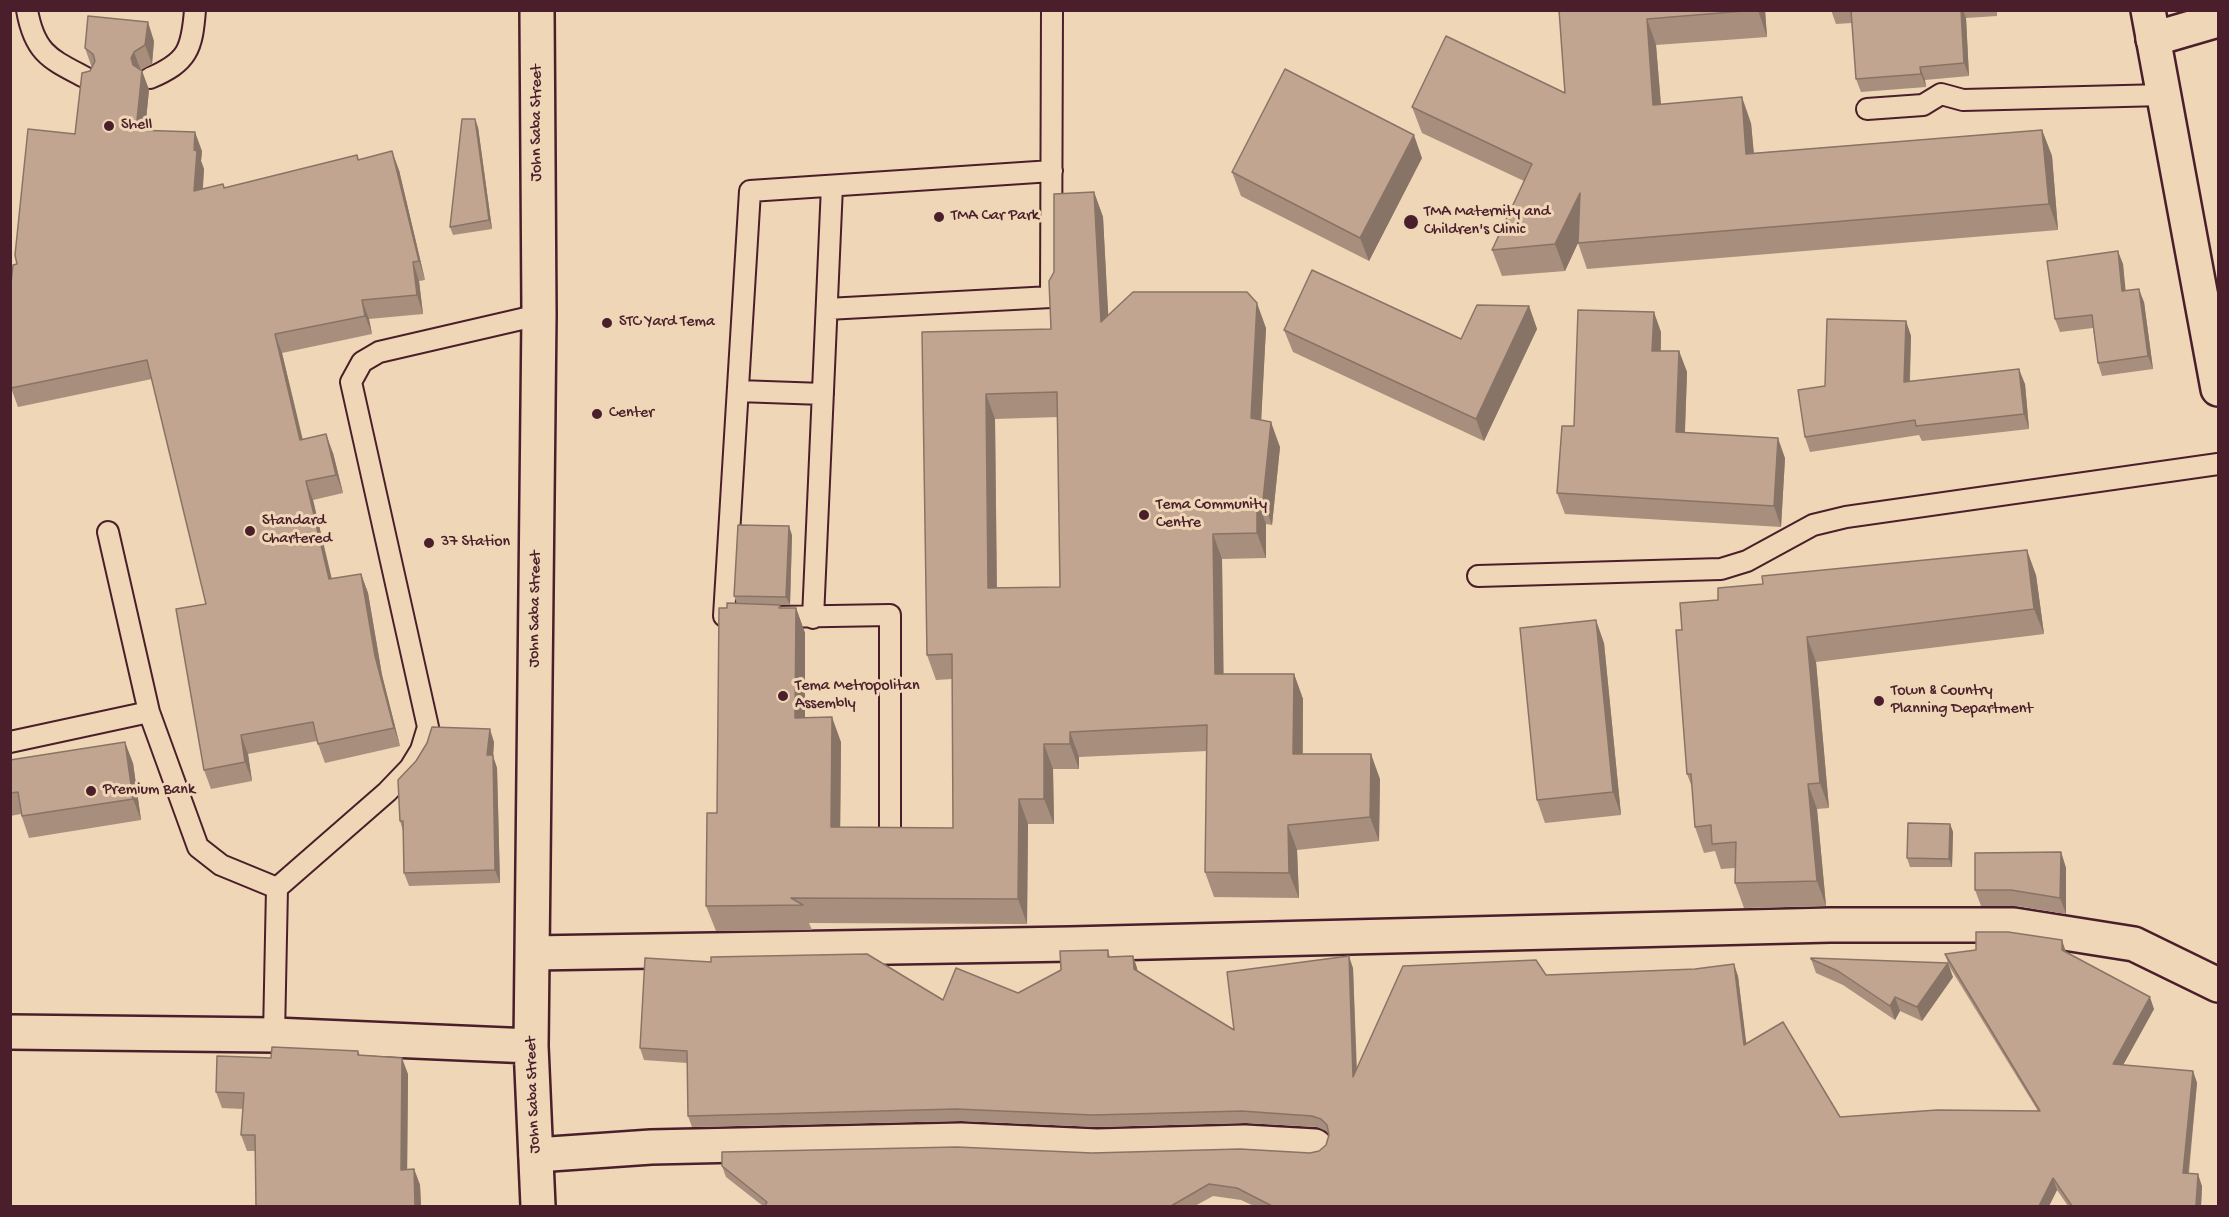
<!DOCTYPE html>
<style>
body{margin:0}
#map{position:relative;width:2229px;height:1217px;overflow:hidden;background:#eed6b6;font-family:"Gochi Hand",sans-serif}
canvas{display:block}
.frame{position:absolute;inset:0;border:12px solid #4a1f2b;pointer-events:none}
</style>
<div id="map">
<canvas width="2229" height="1217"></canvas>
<div class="frame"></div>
</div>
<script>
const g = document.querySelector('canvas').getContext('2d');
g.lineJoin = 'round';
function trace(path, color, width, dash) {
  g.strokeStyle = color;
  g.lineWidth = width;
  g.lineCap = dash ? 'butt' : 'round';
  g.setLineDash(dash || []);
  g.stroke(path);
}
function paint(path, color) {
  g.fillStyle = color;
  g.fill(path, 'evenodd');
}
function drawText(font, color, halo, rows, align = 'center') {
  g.font = font + ' "Gochi Hand",sans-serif';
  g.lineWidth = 6;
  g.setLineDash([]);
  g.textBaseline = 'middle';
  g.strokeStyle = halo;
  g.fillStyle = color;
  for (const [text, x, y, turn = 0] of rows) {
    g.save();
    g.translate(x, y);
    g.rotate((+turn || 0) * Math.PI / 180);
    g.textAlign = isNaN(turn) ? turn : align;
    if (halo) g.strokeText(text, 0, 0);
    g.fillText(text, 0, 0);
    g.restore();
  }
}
const lane = new Path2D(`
 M27 10C35 56 53 60 90 80
 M150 78C188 62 192 49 195 10
 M1867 109 1923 105 1941 94 1963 100 2164 95
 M827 309 1051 297 1052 10
 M738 391 823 394
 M108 532 149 712 198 847 221 865 277 888
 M1478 576 1721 569 1747 561 1813 525 1846 517 2218 464
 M741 616H724L750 191 1052 171
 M773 617 890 615V829
 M813 618 832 186
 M10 742 149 712
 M274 1035 277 888 387 792 410 768 421 750 428 727 351 382 362 362 379 352 539 315`);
const street = new Path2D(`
 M2153 39 2218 20
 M533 953 1070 944 1830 925H2014L2134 944 2218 985
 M536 1155 651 1147 961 1140 1097 1146 1245 1142 1315 1146`);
const secondary = new Path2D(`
 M537 10 539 315 531 1046 538 1206
 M2148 10 2218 389
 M10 1032 274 1035 531 1046`);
const wall = new Path2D(`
 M1559 10H1765L1767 37 1656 45 1661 104 1751 123 1754 153 2042 130 2052 156 2058 230 1587 269 1578 243 1565 271 1502 276 1492 250 1524 181 1422 133 1412 107 1565 93Z
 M1831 10H1997V16L1966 18 1969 76 1925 80 1926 87 1861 92 1856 79 1852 23 1836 24Z
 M154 41 152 64 141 70 142 71 149 90 145 131 202 151 201 161 204 169 203 189 225 188 357 155 359 160 399 170 425 280 419 281 423 314 369 319 372 334 282 353 303 440 333 453 343 493 313 500 332 579 361 574 368 593 382 675 400 746 325 763 317 741 248 754 252 781 211 789 204 770 206 604 152 379 18 407 11 388 17 264 75 134 90 71 92 68 85 48Z
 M478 127 492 229 453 235 450 227Z
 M1422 158 1369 261 1241 196 1232 172Z
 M1094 192 1103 217 1108 315 1266 328 1261 420 1280 447 1272 525 1266 524V558L1222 559 1223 674H1294L1303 699V754L1380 779 1379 841 1297 850 1299 898 1214 897 1205 872 1207 751 1079 757V769H1053L1054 824H1028L1027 924 809 923 812 930 716 931 706 906 717 813 727 608 737 604 734 596 792 535 790 605H780L781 608H796L805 633V718L841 742 840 827 953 828 952 679 936 680 927 655 922 332 1051 329ZM1058 417 1060 587 997 588 995 419Z
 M2123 264 2125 291 2144 302 2153 369 2102 376 2098 363 2093 328 2060 332 2055 319Z
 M1529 306 1537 329 1484 441 1293 352 1284 330 1461 339Z
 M1906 321 1911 336 1910 381 2025 384 2029 429 1922 441 1919 435 1810 452 1805 437 1825 386Z
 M1661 332V351H1679L1687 372 1685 433 1785 458 1781 527 1565 514 1557 493 1574 426Z
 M2036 575 2044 634 1816 662 1829 808 1817 809 1826 906 1744 908 1735 883V868L1721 869 1715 851 1704 853 1695 827 1692 787 1687 774 1682 630Z
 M1604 643 1621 815 1545 823 1537 800Z
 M494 742 493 756 497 768 500 883 409 886 404 873 403 831 400 821Z
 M10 760 133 763 141 820 29 838 21 814 10 816Z
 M1950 824 1953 832 1952 867H1910L1907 858Z
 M2061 852 2066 868V914L2017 906H1981L1975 890Z
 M1108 950 1110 957 1133 956 1137 968 1138 972 1234 1030 1353 968 1357 1069 1546 975 1738 976 1746 1044 1840 1117 2038 1111 1949 966 1945 954 2066 953 2154 1009 2123 1065 2193 1071 2197 1083 2189 1173 2202 1186 2201 1206H2068L2057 1190 2049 1206H1254L1241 1200 1213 1196 1195 1206H763L726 1177 722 1166 1092 1153H1310L1319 1151 1326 1145 1329 1135 1326 1131 1317 1127 1246 1123 1097 1127 961 1121 692 1127 688 1116 687 1063 644 1060 640 1048 943 1000 1018 993Z
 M1811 959 1953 977 1922 1021 1900 1011 1895 1020 1843 985 1816 973Z
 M358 1051 360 1055 408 1074 407 1169H414L420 1185 421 1206H256L255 1151H247L241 1135 243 1109 222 1108 216 1092 271 1058Z`);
const shadedWall = new Path2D(`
 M1758 10H1765L1767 37Z
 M1961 10H1963L1966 18 1969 76 1964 63Z
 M1647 19 1656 45 1663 131 1653 105Z
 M148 22 154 41 152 64 145 45Z
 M134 52 141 71 133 65 131 58Z
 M1920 67 1925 80 1926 87 1921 74Z
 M142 71 149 90 143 149 136 130Z
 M1742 97 1751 123 1756 180 1746 154Z
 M475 119 478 127 492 229 489 220Z
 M2042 130 2052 156 2058 230 2049 204Z
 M195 132 202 151 201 161 204 169 201 210 194 191Z
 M1414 135 1422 158 1369 261 1360 238Z
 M392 151 399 170 425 280 419 261Z
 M1094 192 1103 217 1110 347 1101 322Z
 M1580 193 1589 219 1565 271 1555 244Z
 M2118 251 2123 264 2127 304 2122 291Z
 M413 262 419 281 423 314 417 295Z
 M2139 289 2144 302 2153 369 2148 356Z
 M362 300 369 319 372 334 365 316Z
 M1257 303 1266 328 1260 443 1251 418Z
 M1529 306 1537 329 1484 441 1476 419Z
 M1654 312 1661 332 1660 371 1652 351Z
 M1906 321 1911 336 1909 397 1904 382Z
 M275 334 282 353 307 459 300 440Z
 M1679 351 1687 372 1684 453 1676 432Z
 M2019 369 2025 384 2029 429 2024 414Z
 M986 394 995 419 997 613 988 588Z
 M1271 422 1280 447 1272 525 1263 500Z
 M326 434 333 453 343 493 336 475Z
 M1778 438 1785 458 1781 527 1774 506Z
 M306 481 313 500 336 598 329 579Z
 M1257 499 1266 524V558L1257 533Z
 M789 526 792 535 790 605 786 597Z
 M1213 534 1222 559 1224 699 1215 674Z
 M2027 550 2036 575 2044 634 2034 609Z
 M361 574 368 593 382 675 400 746 394 728 375 656Z
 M796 608 805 633V743L795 718Z
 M1596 620 1604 643 1621 815 1613 792Z
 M1807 637 1816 662 1829 808 1820 783Z
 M1294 674 1303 699 1302 778 1293 754Z
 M832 717 841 742 840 852 831 827Z
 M490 729 494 742 493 756 497 768 500 883 495 870 487 755Z
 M1070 732 1079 757V769L1070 744Z
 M241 735 248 754 252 781 245 762Z
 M125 742 133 763 141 820 133 799Z
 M1044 744 1053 769 1054 824 1044 799Z
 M1371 754 1380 779 1379 841 1370 817Z
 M1808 784 1817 809 1826 906 1817 881Z
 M1019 799 1028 824 1027 924 1018 899Z
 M1950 824 1953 832 1952 867 1949 859Z
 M1288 825 1297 850 1299 898 1289 873Z
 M2061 852 2066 868V914L2060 898Z
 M2062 940 2066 952 2062 950Z
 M1133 956 1137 968 1138 981 1134 969Z
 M1349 956 1353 968 1357 1088 1353 1077Z
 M1948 963 1953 977 1922 1021 1917 1007Z
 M1734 964 1738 976 1748 1057 1744 1045Z
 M1895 997 1900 1011 1895 1020 1890 1006Z
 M2150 997 2154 1009 2117 1076 2113 1064Z
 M402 1058 408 1074 407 1186 401 1170Z
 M2193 1071 2197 1083 2187 1185 2183 1173Z
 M414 1169 420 1185 421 1206H415Z
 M2198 1174 2202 1186 2201 1206H2197L2196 1205Z
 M2053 1178 2057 1190 2049 1206H2039Z`);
const building = new Path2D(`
 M1559 10H1756L1647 19 1653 105 1742 97 1746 154 2042 130 2049 204 1578 243 1580 193 1555 244 1492 250 1532 164 1412 107 1446 36 1565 93Z
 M1851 10H1961L1964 63 1920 67 1921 74 1856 79Z
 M88 16 148 22 145 45 134 52 131 58 133 65 142 71 136 130 195 132 194 150 197 151 194 191 223 184 224 188 357 155 358 160 392 151 419 261 413 262 417 295 362 300 365 316 275 334 300 440 326 434 336 475 306 481 329 579 361 574 375 656 394 728 318 744 313 722 241 735 245 762 204 770 176 609 206 604 147 360 11 388 10 293 13 265 17 264 15 255 28 129 75 134 82 73 90 71 95 61 93 54 85 48Z
 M1285 69 1414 135 1360 238 1232 172Z
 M462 119H475L489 220 450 227Z
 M1094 192 1101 322 1133 292H1247L1257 303 1251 418 1271 422 1263 500 1257 499V533L1213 534 1215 674H1294L1293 754H1371L1370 817 1288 825 1289 873 1205 872 1207 725 1070 732V744H1044V799H1019L1018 899 791 898 803 905 706 906 707 813H717L719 608H727V603L780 605 779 608H796L795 718 832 717 831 827 953 828 952 654 927 655 922 332 1051 329 1049 281 1054 272V194ZM1057 392 1060 587 988 588 986 394Z
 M2118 251 2122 291 2139 289 2148 356 2098 363 2092 315 2055 319 2047 261Z
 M1312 270 1461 339 1477 305 1529 306 1476 419 1284 330Z
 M1578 310 1654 312 1652 351H1679L1676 432 1778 438 1774 506 1557 493 1562 426H1574Z
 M1827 319 1906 321 1904 382 2019 369 2024 414 1916 426 1915 420 1805 437 1798 390 1825 386Z
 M738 525 789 526 786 597 734 596Z
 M2027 550 2034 609 1807 637 1820 783 1808 784 1817 881 1735 883 1736 842 1712 844 1711 825 1695 827 1691 774H1687L1676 630H1682L1680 603 1718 600V588L1763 584 1762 576Z
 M1596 620 1613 792 1537 800 1520 628Z
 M432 727 490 729 487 755H493L495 870 404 873 403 821H400L398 780 416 761 427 743Z
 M125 742 133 799 22 816 18 792 10 793V760Z
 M1908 823 1950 824 1949 859 1907 858Z
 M2061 852 2060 898 2011 890H1975V853Z
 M1976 932H2008L2062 940V950L2150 997 2113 1064 2193 1071 2183 1173 2198 1174 2196 1205 2198 1206H2072L2053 1178 2039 1206H1272L1237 1188 1209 1184 1171 1206H765L767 1202 722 1166V1152L957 1147 1092 1153 1240 1149 1310 1153 1319 1151 1326 1145 1329 1135 1327 1125 1321 1119 1312 1116 1242 1111 1093 1115 956 1109 688 1116 687 1051 640 1048 645 958 711 962V957L867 954 943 1000 956 968 1018 993 1061 970 1060 951 1108 950V957L1133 956 1134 969 1234 1030 1227 972 1349 956 1353 1077 1403 966 1536 960 1546 975 1695 969 1734 964 1744 1045 1783 1022 1840 1117 1937 1110 2040 1111 1945 954 1976 950Z
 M1811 958 1948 963 1917 1007 1895 997 1890 1006 1838 971 1811 959Z
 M272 1047 358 1051V1055L402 1058 401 1170 414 1169 415 1206H256L255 1135H241L244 1093 216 1092 217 1056 271 1058Z`);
const markers = [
 [109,126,6,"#4a1f2b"],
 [939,217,6,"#4a1f2b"],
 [1411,222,8,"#4a1f2b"],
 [607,323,6,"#4a1f2b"],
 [597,414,6,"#4a1f2b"],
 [1144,515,6,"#4a1f2b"],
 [250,531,6,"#4a1f2b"],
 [429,543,6,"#4a1f2b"],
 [783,696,6,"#4a1f2b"],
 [1879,701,6,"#4a1f2b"],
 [91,791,6,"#4a1f2b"]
];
const streetNames = [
 ["John Saba Street",538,123,-90],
 ["John Saba Street",536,609,-89],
 ["John Saba Street",534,1095,-92]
];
const poiNames = [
 ["Shell",121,126],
 ["TMA Maternity and",1424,213],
 ["Children's Clinic",1424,231],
 ["TMA Car Park",951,217],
 ["STC Yard Tema",619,323],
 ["Center",609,414],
 ["Tema Community",1156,506],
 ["Centre",1156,524],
 ["Standard",262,522],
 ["Chartered",262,540],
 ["37 Station",441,543],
 ["Tema Metropolitan",795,687],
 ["Assembly",795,705],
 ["Town & Country",1891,692],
 ["Planning Department",1891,710],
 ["Premium Bank",103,791]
];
trace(lane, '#4a1f2b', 24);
trace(street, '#4a1f2b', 38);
trace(secondary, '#4a1f2b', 38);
trace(lane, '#eed6b6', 20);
trace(street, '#eed6b6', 33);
trace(secondary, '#eed6b6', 33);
paint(wall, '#a78e7d');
paint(shadedWall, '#887466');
paint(building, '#c2a591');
trace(building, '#887466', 1.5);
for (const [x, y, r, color] of markers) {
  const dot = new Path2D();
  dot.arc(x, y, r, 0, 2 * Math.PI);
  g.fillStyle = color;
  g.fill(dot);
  trace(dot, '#eed6b6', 2);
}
drawText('16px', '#4a1f2b', '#eed6b6', streetNames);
drawText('16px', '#4a1f2b', '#eed6b6', poiNames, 'left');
</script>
